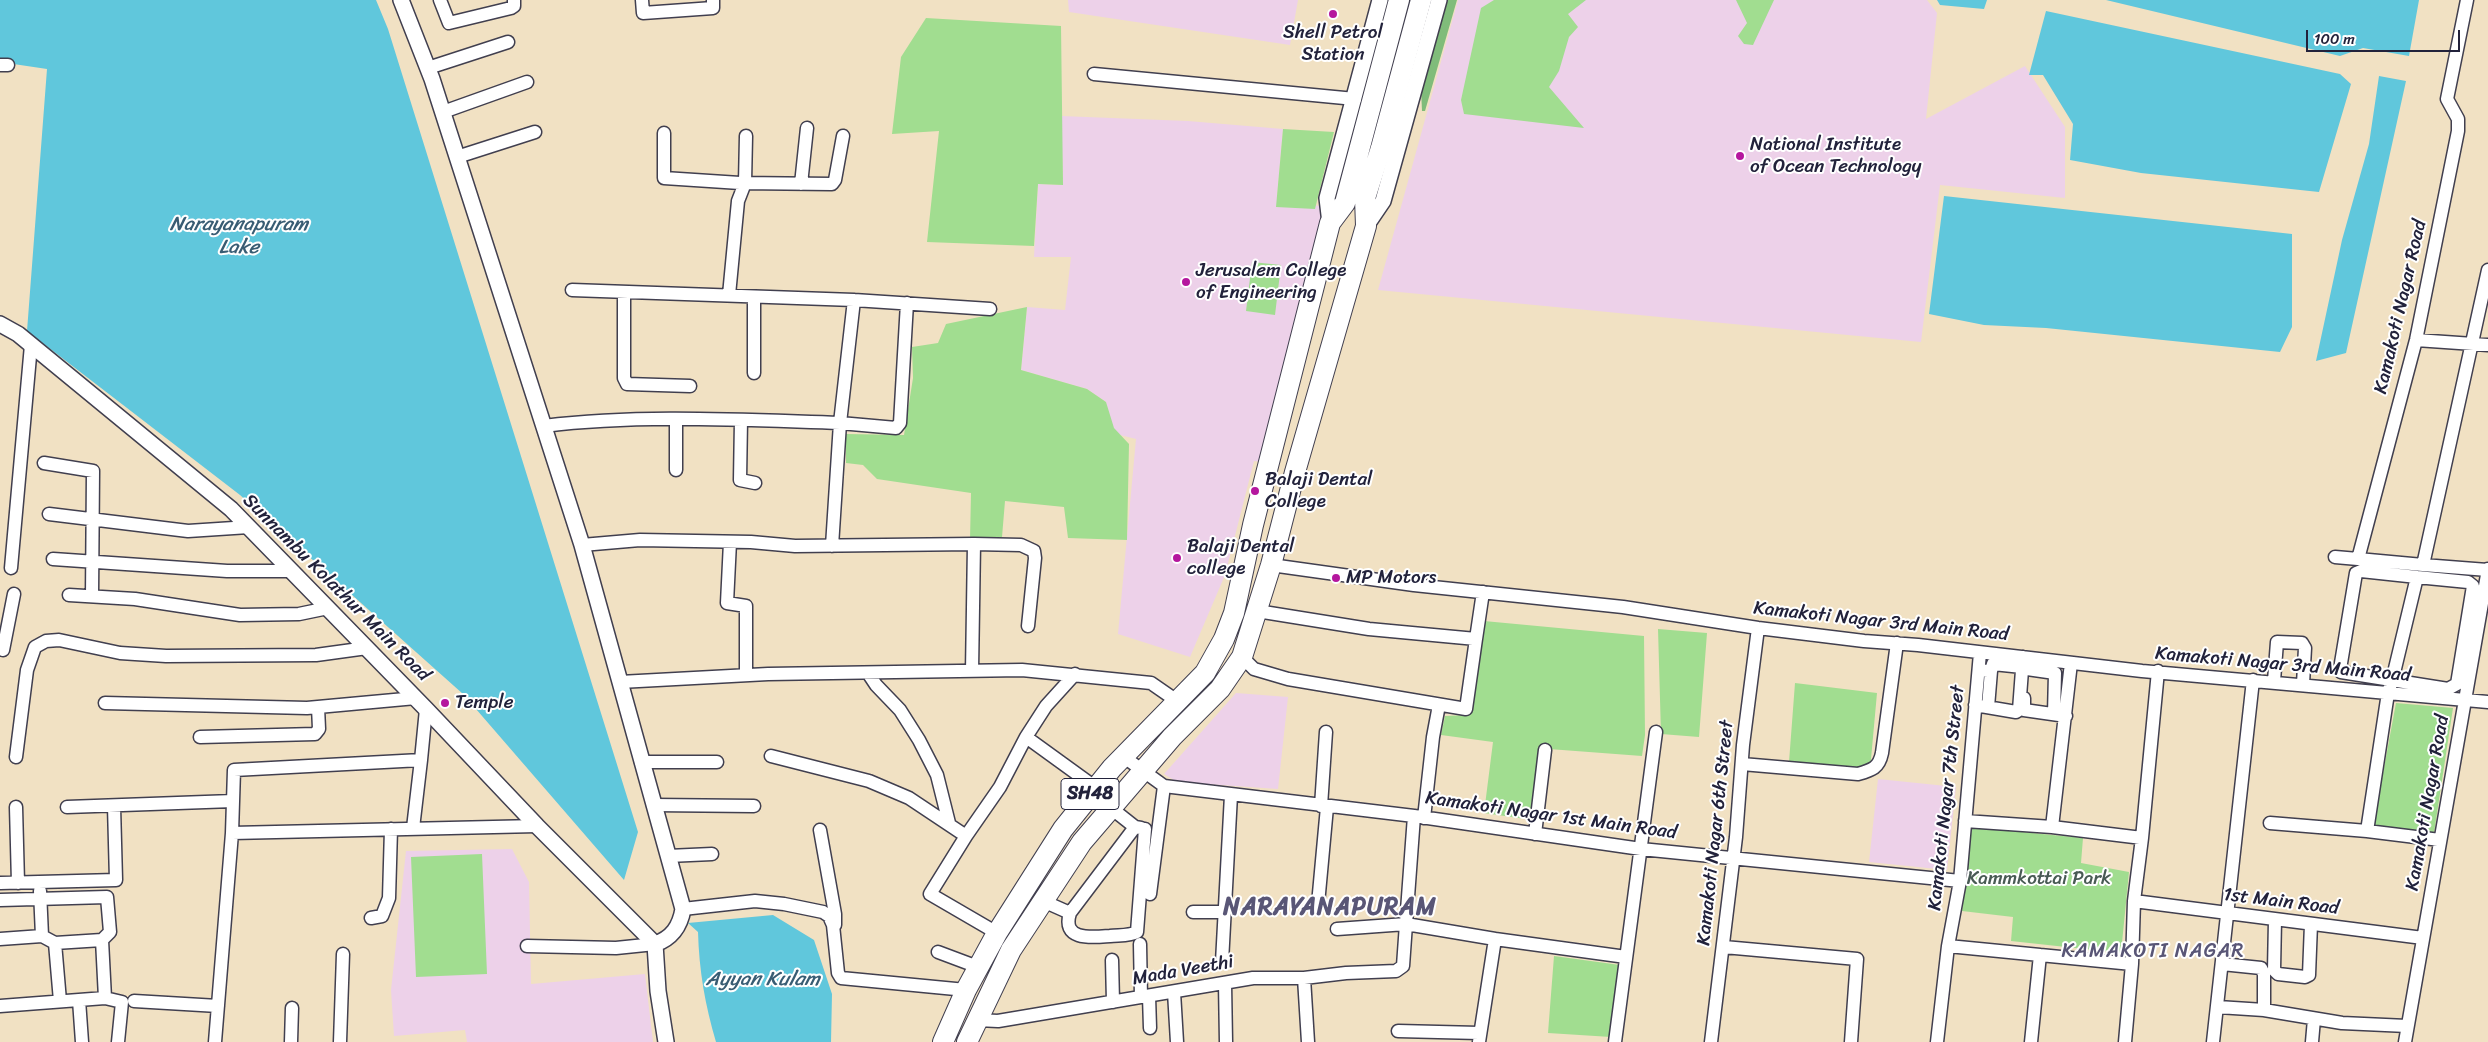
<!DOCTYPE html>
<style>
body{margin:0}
#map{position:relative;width:2488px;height:1042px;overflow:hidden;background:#f1e1c3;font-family:Sriracha,sans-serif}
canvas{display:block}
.scale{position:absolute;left:2306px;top:30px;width:154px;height:22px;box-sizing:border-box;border:2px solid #22223b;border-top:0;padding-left:6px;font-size:15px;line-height:18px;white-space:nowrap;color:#22223b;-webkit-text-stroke:4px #fff;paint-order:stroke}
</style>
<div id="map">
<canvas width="2488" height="1042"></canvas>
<div class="scale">100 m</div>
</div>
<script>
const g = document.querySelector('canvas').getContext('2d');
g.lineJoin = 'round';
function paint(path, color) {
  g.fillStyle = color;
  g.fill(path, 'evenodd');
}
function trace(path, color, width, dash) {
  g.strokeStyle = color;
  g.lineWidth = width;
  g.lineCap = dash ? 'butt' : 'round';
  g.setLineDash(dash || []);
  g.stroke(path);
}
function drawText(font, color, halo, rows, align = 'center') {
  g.font = font + ' Sriracha,sans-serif';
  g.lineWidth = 4;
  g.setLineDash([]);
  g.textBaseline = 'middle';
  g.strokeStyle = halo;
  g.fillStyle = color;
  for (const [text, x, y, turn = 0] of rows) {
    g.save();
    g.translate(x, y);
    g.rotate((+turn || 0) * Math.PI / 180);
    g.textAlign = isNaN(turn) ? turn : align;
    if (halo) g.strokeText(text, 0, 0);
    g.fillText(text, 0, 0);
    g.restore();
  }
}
const built = new Path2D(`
 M1068 0H1298L1290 45 1069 12Z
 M1458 0H1927L1937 13 1926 119 2025 66 2065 127V198L1940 185 1921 342 1378 290Z
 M1061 116 1188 121 1283 129 1277 198 1325 207 1262 462 1254 461 1225 575 1190 657 1118 634 1136 439 1108 432 1106 402 1087 389 1021 370 1027 307 1065 310 1071 257H1034L1038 184 1063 185Z
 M1236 693 1288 697 1278 789 1177 782 1164 774Z
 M1878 779 1956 787 1947 870 1869 862Z
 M512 849 529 882 531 984 645 974 653 1042H467L465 1030 394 1036 391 990 406 851Z`);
const green = new Path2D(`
 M1494 0H1586L1568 14 1578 27 1569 37 1559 71 1549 87 1584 128 1464 114 1461 100 1481 8Z
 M1736 0H1774L1753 45 1744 44 1738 36 1747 23Z
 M926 18 1061 26 1063 185 1038 184 1034 246 927 242 939 131 892 134 901 57Z
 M1283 129 1334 132 1315 209 1276 207Z
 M1252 262 1281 265 1275 315 1246 311Z
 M1027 307 1021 370 1087 389 1106 402 1114 428 1129 444 1127 540 1068 538 1064 507 1005 501 1002 537 970 540 971 493 877 479 863 465 846 463V434L904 435 913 378 912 347 938 343 946 324Z
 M1484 621 1644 636 1645 735 1642 756 1549 749 1539 821 1484 813 1493 742 1441 735 1445 716 1467 715Z
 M1658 629 1707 633 1699 737 1661 734Z
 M1795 683 1877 693 1870 770 1789 762Z
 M2396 703 2453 708 2434 833 2373 827Z
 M1971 827 2083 838 2081 863 2129 872 2121 953 2011 941 2013 917 1962 911Z
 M482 854 487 974 416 977 411 857Z
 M1554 956 1620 965 1611 1037 1548 1033Z`);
const forest = new Path2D(`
 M1446 0H1457L1425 111H1422L1421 89Z`);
const water = new Path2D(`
 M0 0H376L388 29 638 832 624 880 463 694 240 495 27 331 47 69 0 62Z
 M1937 0H1987L1984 9 1940 5Z
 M2106 0H2419L2409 56 2363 48 2340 56Z
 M2046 11 2340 74 2351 84 2319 192 2141 173 2070 160 2073 124 2043 75H2029Z
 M2379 76 2406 81 2346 353 2316 361 2342 240 2369 144Z
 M1944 196 2292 234V327L2280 352 2046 328 1984 325 1929 314Z
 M773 915 814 940 832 994 831 1042H716C705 1005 699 970 698 932L688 923Z`);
const minor = new Path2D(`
 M440 0 449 23 511 8 514 6V0
 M642 0 643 13 713 8V0
 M2467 0 2447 99 2458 119V131L2416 340 2358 559 2423 565 2488 270
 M0 65H8
 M428 68 508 42
 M1094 74 1355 99
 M443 112 527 82
 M664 133V178L740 183 832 184 835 180 843 136
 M457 157 535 132
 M801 184 807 128
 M624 292V378L627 384 690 386
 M729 295 738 201 745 183 746 136
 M854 300 990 309
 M2416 340 2488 345
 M754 373V297
 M741 420 740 480 755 483
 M544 426C642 414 741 420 840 423L854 300 572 290
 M44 463 93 471 92 596
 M676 470V419
 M49 514 188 531 249 527
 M730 542 727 603 746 606V675
 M974 544 1021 545 1034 551 1035 558 1028 626
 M582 545 640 540 751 542 795 546 974 544 972 671
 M832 546 840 423 896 428 900 423 907 303
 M2335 557 2358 559
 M53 559 227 571H292
 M1271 565 1414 585 1623 607 1758 628 1864 641 1918 645 2142 671 2488 702
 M2423 565 2488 570
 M11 568 31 345
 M69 595 135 599 240 615 299 614 328 608
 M1476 639 1483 592
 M0 649 3 650 14 594
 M1242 657 1254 669 1288 679 1466 709 1476 639 1369 629 1257 611
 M2027 669 2055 673 2054 714
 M1979 670 1991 671 1993 664 2022 667
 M868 673 876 685 900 710 919 740 937 775 949 823
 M1075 674 1046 706 1026 737 1095 787
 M2274 681 2277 642 2302 643 2305 648 2303 684
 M620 682 768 674 1022 670 1151 683 1177 701
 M2024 698V710L2066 716
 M105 703 307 708 416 698
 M1975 705 2016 712 2019 710 2023 657
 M1988 707 1991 671
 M426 709 421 760 234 770 232 833 537 826
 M200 737 315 734 319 729 318 707
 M771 756 869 781 909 798 966 836
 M16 757 27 670 35 647 46 641 59 640 120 653 166 656 316 655 367 648
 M1124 757 1164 786 1414 816 1641 849 1960 881
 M641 762H717
 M1742 764 1858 774C1872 770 1879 768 1882 753L1897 643
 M653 805 754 806
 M1321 806 1326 732
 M16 807 18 883
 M67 807 233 801
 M1111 808 1135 827 1141 828
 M1414 816 1406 924 1495 939 1479 1042
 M1424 818 1433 737 1439 705
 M1965 821 2052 827 2071 663
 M2270 823 2367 831 2440 840
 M2052 827 2142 838 2134 901 2132 964
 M413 828 421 760
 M820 830 835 914V925
 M2367 831 2388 693 2392 681 2417 577 2361 571 2356 573 2340 669 2341 672 2448 689 2457 684 2473 586 2468 582 2417 577
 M1535 834 1545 750
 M2142 838 2158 671
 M668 856 712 854
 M0 883 116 880 114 806
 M40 891 42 936
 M1150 894 1164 786
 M0 900 107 897 110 932 102 940 105 998 122 1002 118 1042
 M1043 901 1070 913 1135 827
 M2134 901 2423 938
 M1318 904 1327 807
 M683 909 755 901 784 904 823 912 829 916 833 925 838 973 841 978 966 990
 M1193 912H1225
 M1070 913C1061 942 1094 937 1110 936 1119 935 1130 936 1137 932L1145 829
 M371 918 382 916 389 898 391 829
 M2275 920 2274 970 2278 974 2305 977 2309 975 2311 924
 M997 933 930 894 966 836 1000 787 1026 737
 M0 939 42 936 55 943 102 940
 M1495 939 1626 957
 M55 943 60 1001
 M1140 944 1141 997
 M527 946 616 948 655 944
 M1948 946 1960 881 1980 653
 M1724 947 1857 959 1851 1042
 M938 952 978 967
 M1112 960 1113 1002
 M1222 962 1231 795
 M2222 964 2261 968 2264 974V1010
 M1304 978 1308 1042
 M1225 983 1226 1042
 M1174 992 1177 1042
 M1149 996 1150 1028
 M79 1000 82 1042
 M134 1001 218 1006
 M0 1006 105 998
 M2218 1007 2264 1010 2342 1023 2407 1026
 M977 1020 998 1021 1253 978H1304L1346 973 1396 971 1403 966 1406 924 1337 929
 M1398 1031 1479 1033
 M215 1042 232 833
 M291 1042 292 1008
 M340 1042 343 954
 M1615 1042 1656 732
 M1711 1042 1736 837 1743 745 1758 628
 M1937 1042 1948 946 2132 964 2125 1042
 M2031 1042 2040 955
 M2213 1042 2253 680
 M2312 1042 2314 1019
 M2405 1042 2488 569`);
const tertiary = new Path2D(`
 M401 0 432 79 582 545 683 909C680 927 672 938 655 944
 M1330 223 1327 198 1380 0
 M1366 226 1383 201 1439 0
 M0 324 18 334 231 509 426 709 537 826 655 944 658 991 666 1042`);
const primary = new Path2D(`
 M943 1042 966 990 997 933 1063 829 1112 768 1205 673 1224 639 1234 613 1253 525 1330 223 1345 203 1399 0
 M967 1042 1011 950 1082 842 1172 737 1220 689 1242 657 1271 565 1295 472 1366 226 1365 198 1381 148 1421 0`);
const markers = [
 [1333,14,5,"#b5179e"],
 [1740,156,5,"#b5179e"],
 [1186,282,5,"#b5179e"],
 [1255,491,5,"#b5179e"],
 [1177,558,5,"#b5179e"],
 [1336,578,5,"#b5179e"],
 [445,703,5,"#b5179e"]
];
const shields = [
 [1090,794,58]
];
const shieldNames = [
 ["SH48",1090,794]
];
const poiNames = [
 ["Shell Petrol",1333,33,"center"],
 ["Station",1333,55,"center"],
 ["National Institute",1750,145],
 ["of Ocean Technology",1750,167],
 ["Jerusalem College",1196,271],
 ["of Engineering",1196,293],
 ["Balaji Dental",1265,480],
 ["College",1265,502],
 ["Balaji Dental",1187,547],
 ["college",1187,569],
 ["MP Motors",1346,578],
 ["Temple",455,703]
];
const streetNames = [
 ["Kamakoti Nagar Road",2401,307,-77],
 ["Sunnambu Kolathur Main Road",336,588,45],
 ["Kamakoti Nagar 3rd Main Road",1881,622,6],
 ["Kamakoti Nagar 3rd Main Road",2283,665,5],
 ["Kamakoti Nagar 7th Street",1947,798,-84],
 ["Kamakoti Nagar Road",2428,803,-80],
 ["Kamakoti Nagar 1st Main Road",1551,816,8],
 ["Kamakoti Nagar 6th Street",1716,833,-84],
 ["1st Main Road",2281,902,7],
 ["Mada Veethi",1183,971,-10]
];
const parkNames = [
 ["Kammkottai Park",2039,879]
];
const waterNames = [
 ["Narayanapuram",239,225],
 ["Lake",239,248],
 ["Ayyan Kulam",763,980]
];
const neighbourhoodNames = [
 ["KAMAKOTI NAGAR",2153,952]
];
const districtNames = [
 ["NARAYANAPURAM",1330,908]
];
paint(built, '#edd1e9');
paint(green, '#a1dd90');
paint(forest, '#80bc7a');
paint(water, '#60c7dc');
trace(minor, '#413f4f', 15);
trace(tertiary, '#413f4f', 18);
trace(primary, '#413f4f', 22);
trace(minor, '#fff', 12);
trace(tertiary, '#fff', 15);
trace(primary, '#fff', 20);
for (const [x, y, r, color] of markers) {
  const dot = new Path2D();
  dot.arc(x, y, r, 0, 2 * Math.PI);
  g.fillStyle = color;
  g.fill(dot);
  trace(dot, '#fff', 2);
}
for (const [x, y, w] of shields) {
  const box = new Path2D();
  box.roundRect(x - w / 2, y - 15.5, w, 31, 4);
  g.fillStyle = '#fff';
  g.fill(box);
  trace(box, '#22223b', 1);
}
drawText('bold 18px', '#22223b', null, shieldNames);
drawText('19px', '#22223b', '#fff', poiNames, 'left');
drawText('19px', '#22223b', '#fff', streetNames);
drawText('19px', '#485a54', '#fff', parkNames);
drawText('italic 20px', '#385c73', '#fff', waterNames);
g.letterSpacing = '1px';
drawText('20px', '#595676', '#fff', neighbourhoodNames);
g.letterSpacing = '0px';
g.letterSpacing = '1px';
drawText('bold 24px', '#595676', '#fff', districtNames);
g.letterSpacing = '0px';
</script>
